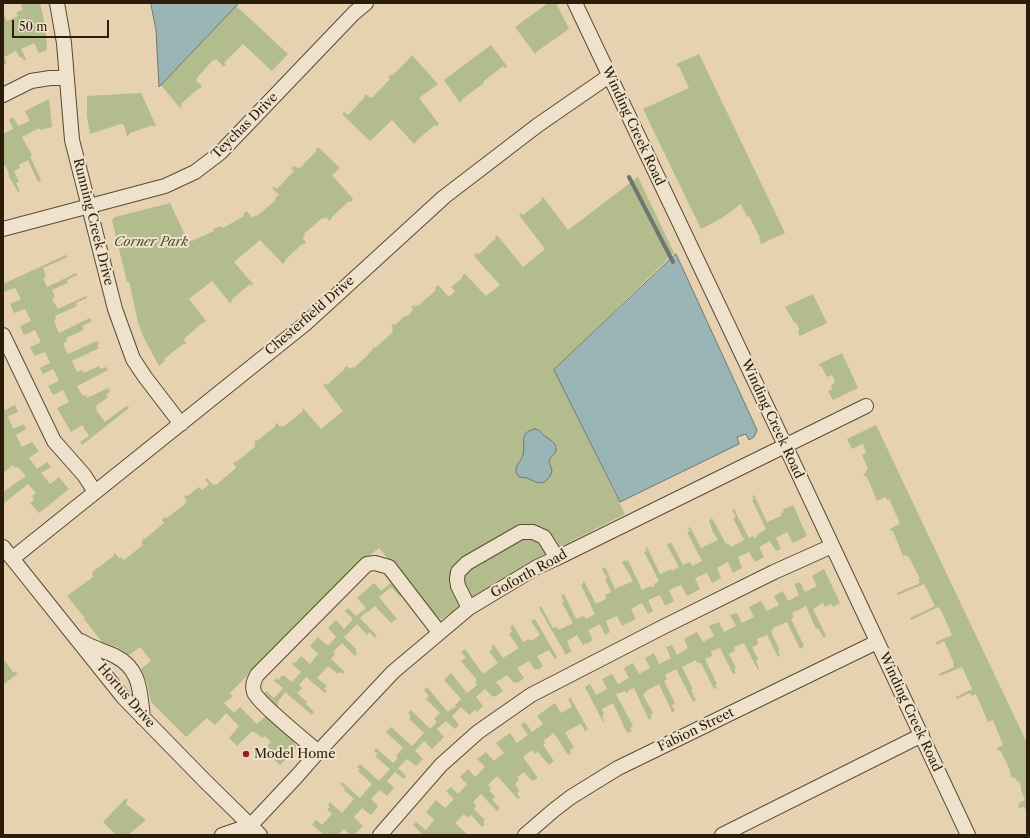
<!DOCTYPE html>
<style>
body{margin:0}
#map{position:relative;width:1030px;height:838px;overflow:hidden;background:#e6d2b0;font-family:"Libre Caslon Text",serif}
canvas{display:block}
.frame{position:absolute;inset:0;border:4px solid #2b1d08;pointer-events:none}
.scale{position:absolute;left:12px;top:20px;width:97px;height:18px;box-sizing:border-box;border:2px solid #2b1d08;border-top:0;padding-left:5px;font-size:12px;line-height:14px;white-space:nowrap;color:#2b1d08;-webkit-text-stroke:3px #efe2cc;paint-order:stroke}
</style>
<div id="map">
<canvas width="1030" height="838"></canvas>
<div class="frame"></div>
<div class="scale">50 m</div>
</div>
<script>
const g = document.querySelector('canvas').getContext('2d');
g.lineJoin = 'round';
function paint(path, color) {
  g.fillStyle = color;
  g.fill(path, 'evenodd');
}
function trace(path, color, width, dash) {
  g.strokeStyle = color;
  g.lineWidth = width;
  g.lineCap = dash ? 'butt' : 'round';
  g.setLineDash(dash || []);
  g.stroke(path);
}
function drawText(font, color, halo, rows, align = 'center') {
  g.font = font + ' "Libre Caslon Text",serif';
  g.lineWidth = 4;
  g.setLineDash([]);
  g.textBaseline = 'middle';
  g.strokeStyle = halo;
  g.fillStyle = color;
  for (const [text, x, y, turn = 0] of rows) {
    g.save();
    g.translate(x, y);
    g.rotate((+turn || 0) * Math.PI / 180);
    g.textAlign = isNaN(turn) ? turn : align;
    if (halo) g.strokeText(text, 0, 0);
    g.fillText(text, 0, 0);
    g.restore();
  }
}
const green = new Path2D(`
 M20 3H40L45 25 47 50 39 53 34 43 21 49 26 59 24 61 22 57 20 58 16 51 4 57 7 63 3 65V13L7 21 18 16 16 13 23 9Z
 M548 3H556L569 29 536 52V53L535 54 515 27Z
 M236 6 288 54 272 71 243 44 224 63 226 64 224 67 216 59 214 61 213 60 197 78 196 81 202 86 200 89 199 88 181 104 182 106 180 108 161 85Z
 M491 45 507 66 505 68 503 66 484 81 482 86 481 85 461 100 462 101 460 103 444 80Z
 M699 54 785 233 761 244 759 239 760 238 749 216 747 217 741 204 722 218 701 229 643 109 689 88 679 66 678 67 676 64Z
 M412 55 438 84 419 98 439 124 436 126 435 125 416 141 417 142 414 144 392 120 370 141 342 114 344 112 348 115 365 97 364 96 366 94 370 98 373 97 390 79 388 77 392 74 393 75 410 58V57Z
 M141 93 156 126 153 127V125L130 133 129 135 127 136 124 125 121 124 90 134 87 116V96Z
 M49 99 52 127 40 130 39 128 22 137 32 155 30 156 41 180 38 182 28 160 19 165 20 168 14 171 19 182 16 183 20 191 18 192 8 175 9 174 5 165 3 166V134L13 129 9 120 13 117 18 126 30 121 25 111Z
 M318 147 340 168 332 175 353 199 351 202 349 201 332 217V218L329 221 326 217 323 219 322 218 304 234 305 236 302 238 306 242 304 245 302 244 285 260V262L283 264 260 240 234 262 253 284 251 286 250 284 231 300 232 302 230 303 212 281 189 299 206 321 204 323 203 322 185 338 184 340 186 343 184 345 183 344 164 359 165 361 159 366 143 336 138 323 130 285 129 282H127L112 220 115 217 170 203 188 241 191 240 192 241 214 231 213 229 221 226 223 228 244 216 243 214 247 211 252 218 256 215 257 216 276 200 275 198 279 195 272 188 274 187 277 189 294 171 291 168 294 166 297 168 299 167 300 168 317 150 316 149Z
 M638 177 674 253 554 370 625 514 530 562 442 619 437 618 379 548 358 565 230 693 233 696 224 703 234 713 240 707 257 724 268 714 297 739 294 743 297 747 280 765 267 753 270 750 267 746 271 742 265 736 262 738 259 735 252 731 237 746 229 738 239 726 226 713 215 725 207 718 186 737 151 702 147 682 141 669 151 661 140 647 129 655 117 647 102 642 84 619 85 618 67 596 93 577 92 575 93 574 92 572 114 556 113 555 115 553 119 558 121 557 124 560 143 545 141 542 143 541 142 540 144 538 145 539 164 523 162 520 165 517 167 518 186 503 185 502 187 500 184 497 186 495 187 496 199 487 202 490 209 485 205 479 207 478 213 485 215 484 216 485 235 469 236 467 233 463 235 461 236 462 255 447 254 445 256 444 254 442 256 440 257 441 276 426 275 424 277 423 280 427 282 426 283 427 303 411 302 410 303 408 321 429 343 411 323 385 325 383 327 385 345 369 344 368 347 366 350 369 352 367 354 368C361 361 370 354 374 347L375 348 393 332 392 330 393 328 391 326 393 324 395 325 405 316H408L412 311 413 308 411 307 413 305 415 307 416 305 418 306 436 290 435 288 438 285 449 297 455 291 451 287 461 279 464 273 486 296 500 285 474 256 476 253 479 254 496 238 495 237 497 235 523 267 545 249 519 215 521 213 523 215 542 200 541 199 543 197 568 230Z
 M66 255 68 257 43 268 46 276 43 278 47 287 76 273 77 275 67 280 68 283 52 290 55 296 52 299 58 309 86 296 87 298 76 303 77 306 55 316 56 319 54 321 59 333 90 318 92 321 82 326 84 330 66 338 67 341 63 344 68 354 97 341 99 344 97 345 99 348 72 361 77 372 82 370 84 373 99 366 101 369 106 367 108 370 77 386 83 396 86 395 87 398 108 388 110 392 106 394 108 397 96 406 97 408 96 410 105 422 125 407 128 406 129 408 82 445 80 442 89 436 82 425 71 432 57 408 69 402 63 390 53 395 48 386 59 381 53 369 43 374 40 368 50 363 45 352 35 356 30 347 41 342 35 330 24 335 20 326 31 321 25 309 14 313 10 304 21 299 15 288 4 292 3 284Z
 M813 294 827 323 800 336 798 333 799 329 797 324 794 322 785 307Z
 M842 353 858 388 833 400 828 391 832 389 831 385 835 382 832 375 827 377 821 366 820 367 819 364Z
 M15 405 18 412 8 416 13 429 24 424 26 429 16 435 22 447 32 442 39 451 29 458 37 469 47 462 51 467 41 473 50 484 59 477 69 489 39 513 30 503 34 500 32 496 36 493 28 484 3 504V492L26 476 18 467 15 468 13 465 3 473V406L5 410Z
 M876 425 1027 743V815L1025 808 1023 807 1019 808 1018 805 1020 804 1019 803 1025 800 1021 790V787L1019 781H1017L1014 777 1012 778 1010 773 1011 772 1000 750 998 751 997 748 1003 745 993 720 988 722 976 694 972 696 970 693 957 699 956 697 972 689 962 667 940 676 939 674 954 667 953 664 954 663 944 641 937 645 936 642 952 635 941 610 938 607 911 620 910 618 935 606 924 584 898 595 897 593 920 583 918 580 920 579 909 557H908L906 555 903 556 893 531H891L890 529 899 524V521L889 499 887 500 886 497 877 501 868 479 863 474 867 472 866 471 868 469 862 455 866 453 863 444 852 449 847 439Z
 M754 495 767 522 781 516V514L784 512 782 510 793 505 807 536 793 543 787 532 776 538 781 549 776 551 770 541 759 547 764 557 755 562 749 552 738 557 742 568 733 573 728 562 717 568 721 578 712 583 707 573 695 578 700 589 687 596 681 585 669 590 674 601 665 606 660 595 648 600 653 611 648 614 642 603 631 609 636 619 622 626 617 616 606 621 610 632 605 635 600 624 588 630 593 640 586 644V643L583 645 577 635 567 641 571 651 566 655 539 608 541 606 553 628 557 627 559 630 573 623 562 603 564 602 561 596 564 594 576 619 584 616 586 619 595 614 581 585 583 584V582L584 581 596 604 606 599 605 595 611 592 605 579 607 578 602 569 605 567 615 589 633 581 622 562 625 560 626 562 628 560 642 590 650 586 651 587 655 586 654 584 659 581 644 552 647 551 645 548 647 547 660 574 671 569 672 571 679 567 667 545 671 542 683 565 690 562 692 566 702 561 687 532 690 531 688 528 690 527 701 548 718 540 713 532 709 521 712 518 726 544 728 543 731 547 744 540 733 518 736 517 732 510 734 509 749 538 753 536 755 538 758 535V534L766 529 752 500 754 499 752 496Z
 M824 569 840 603 833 607 831 604 825 607 823 603 813 609 826 636 824 638 818 628 816 629 806 606 792 613 794 617 791 619 804 646 800 649 787 622 773 628V630L771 631 779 649 778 651 780 656 778 657 767 635 757 639 758 644 752 647 758 659 756 661 759 669 758 670 744 643 734 647 735 651 729 654 736 668 734 669 736 673 733 674 720 648 711 651 712 656 705 659 717 684 715 685 717 688 714 689 701 663H697L696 660 682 667 693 689 691 690 696 700 693 702 676 669 665 675 667 679 664 681 675 703 672 705 675 711 672 712 659 684 646 691V692L643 695 653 713 650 715 652 718 649 720 634 688 629 690 628 692 626 693 625 691 616 694 633 726 630 728 632 731 627 733 613 703 602 709 604 715 602 716 604 721 603 722 585 687 590 684 596 695 607 689 602 679 612 674 618 684 629 678 624 668 633 663 639 674 650 668 645 658 654 653 659 664 671 658 666 647 672 645 677 655 688 648 684 639 697 632 703 642 714 636 709 626 719 622 724 632 736 626 730 615 737 613 742 623 754 617 749 607 761 601 767 611 779 605 774 596 783 591 788 601 799 595 794 584 800 582 805 592 817 586 812 576Z
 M386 573 403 594 400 597 391 587 379 597 397 619 391 623 375 606 367 613 366 612 360 618 377 636 375 638 369 632 367 635 357 624 344 637 356 649 355 651 357 653 355 656 342 643 333 652 335 654 331 659 345 672 343 674 340 672 338 674 328 666 317 678 327 686 324 689 327 691 325 693 306 677 299 685 302 688 297 693 307 702 306 704 314 712 312 715 285 692 278 702V707L296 723 295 724 263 694 266 691 274 698 283 688 274 681 276 678 278 680 283 675 292 682 301 672 292 664 294 662 295 663 301 656 310 664 318 654 310 646 318 637 328 646 336 637 328 628 336 620 344 629 353 619 345 611 348 608 356 616 366 608 357 598 374 583 381 591 391 583 384 574Z
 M535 619 557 657 555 659 549 650 537 656 543 666 538 670 537 669 535 670 529 661 517 668 524 678 517 683 516 682 514 683 507 675 496 682 503 691 496 696H495L493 697 485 689 476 697 483 706 477 712 475 710 469 715 461 707 452 716 459 725 455 729 446 721 437 729 444 737 432 749 424 741 415 751 423 759 416 766 407 759 398 768 406 776 404 779 395 772 387 781 394 788 387 796 380 790 371 799 378 806 371 815 362 808 354 817 363 826 354 835H350L344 829 338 835H324L312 825 316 820 322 825 332 814 327 809 330 807 328 805 330 802 342 813 354 799 344 790 345 788 340 784 342 782 360 798 372 784 358 771 360 769 357 767 360 764 379 781 390 769 375 756 378 754 374 751 376 748 393 763 398 758 396 756 403 748 386 732 391 727 412 746 424 733 409 719 411 716 408 713 411 710 430 729 437 722 434 719 440 713 426 699 429 696 424 690 427 687 448 712 452 708 453 709 456 706 455 705 461 699 444 680 451 673 467 693 477 685 475 682 477 680 461 661 466 658 461 652 465 649 483 674 498 663 489 651 493 649 491 646 494 645 503 658 519 648 509 634 512 631 510 627 513 625 523 642 529 639 531 641 540 635 531 621Z
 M3 659 14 673 16 671 17 674 3 685Z
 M570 697 588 729 585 731 581 724 565 732 574 748 570 750 571 753 568 755 554 733 544 740 545 743 543 745 554 761 549 765 538 752 535 754 532 750 523 757 538 778 532 781 524 772 517 777 519 780 515 784 519 791 517 794 520 797 518 799 498 777H496L488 785 491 788 489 790 495 797 492 800 500 808 497 811 481 794 473 802 476 806 474 809 485 820 483 822 485 824 482 827 471 815 468 818 464 814 455 823 468 835H420L421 833 413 825 416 822 426 830 434 820 426 812 436 800 445 808 453 800V798L446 791 451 787 458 794 467 784 460 777 468 769 475 777 485 767 477 759 486 752 494 761 504 753 496 743 510 733 517 743 528 735 521 725 525 722 532 732 543 724 537 716 555 703 561 713 572 707 568 699Z
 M126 798 128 800 127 801 126 804 146 820 128 835H116L103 822Z`);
const water = new Path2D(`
 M151 3H239L159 87 156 30Z
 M676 254 757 430 754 437 749 440 746 434 737 437 739 444 620 502 554 370Z
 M535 429C541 430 541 434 546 437 551 440 559 445 555 453 553 456 550 457 549 461L552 471 550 476 545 482 538 483 527 478 519 477C511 467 521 463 523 455 526 444 518 432 535 429Z`);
const stream = new Path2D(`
 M629 177 673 262`);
const minor = new Path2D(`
 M57 3 64 43 72 140 115 309 133 359 145 377 181 424
 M575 3 785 445 968 835
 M3 95 31 81 50 78H66
 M3 229 165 186 195 172 220 153 354 13 366 3
 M3 335 54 441 84 475 95 492
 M3 547 123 697 204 780 260 835
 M13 558 305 324 444 197 538 125 609 76
 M469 608 458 586 457 579 458 572 467 563 521 532H533L544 537 557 558
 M81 641C86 644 92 647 98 649 104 652 110 653 115 656 141 669 140 692 143 718
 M318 752C306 741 258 703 254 692 252 685 254 681 257 675L360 571 367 564 375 563 389 567 439 632
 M251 825 297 776 318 752 393 672 469 608 537 567 557 558 866 406
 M222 835 251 825 243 835
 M380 835 441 765 478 732 531 695 661 628 774 572 832 546
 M525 835 554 810 571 797 618 768 877 642
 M722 835 922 735`);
const markers = [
 [246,754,4,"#8f2418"]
];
const streetNames = [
 ["Teychas Drive",245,126,-45],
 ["Winding Creek Road",633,126,65],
 ["Running Creek Drive",93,222,76],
 ["Chesterfield Drive",310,316,-41],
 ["Winding Creek Road",772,419,65],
 ["Goforth Road",529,574,-29],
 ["Hortus Drive",126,696,49],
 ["Winding Creek Road",910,712,65],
 ["Fabion Street",696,730,-26]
];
const parkNames = [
 ["Corner Park",151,242]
];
const poiNames = [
 ["Model Home",254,754]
];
paint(green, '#b3bc8c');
paint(water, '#9ab5b6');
trace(water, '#6e7870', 1);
trace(stream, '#6e7870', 4);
trace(minor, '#5a4a32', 16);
trace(minor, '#efe2cc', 14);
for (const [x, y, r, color] of markers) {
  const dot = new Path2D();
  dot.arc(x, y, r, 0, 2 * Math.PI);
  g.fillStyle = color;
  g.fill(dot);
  trace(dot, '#efe2cc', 1.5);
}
drawText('13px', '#2b1d08', '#efe2cc', streetNames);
drawText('italic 13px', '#544d30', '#efe2cc', parkNames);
drawText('13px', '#2b1d08', '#efe2cc', poiNames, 'left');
</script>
